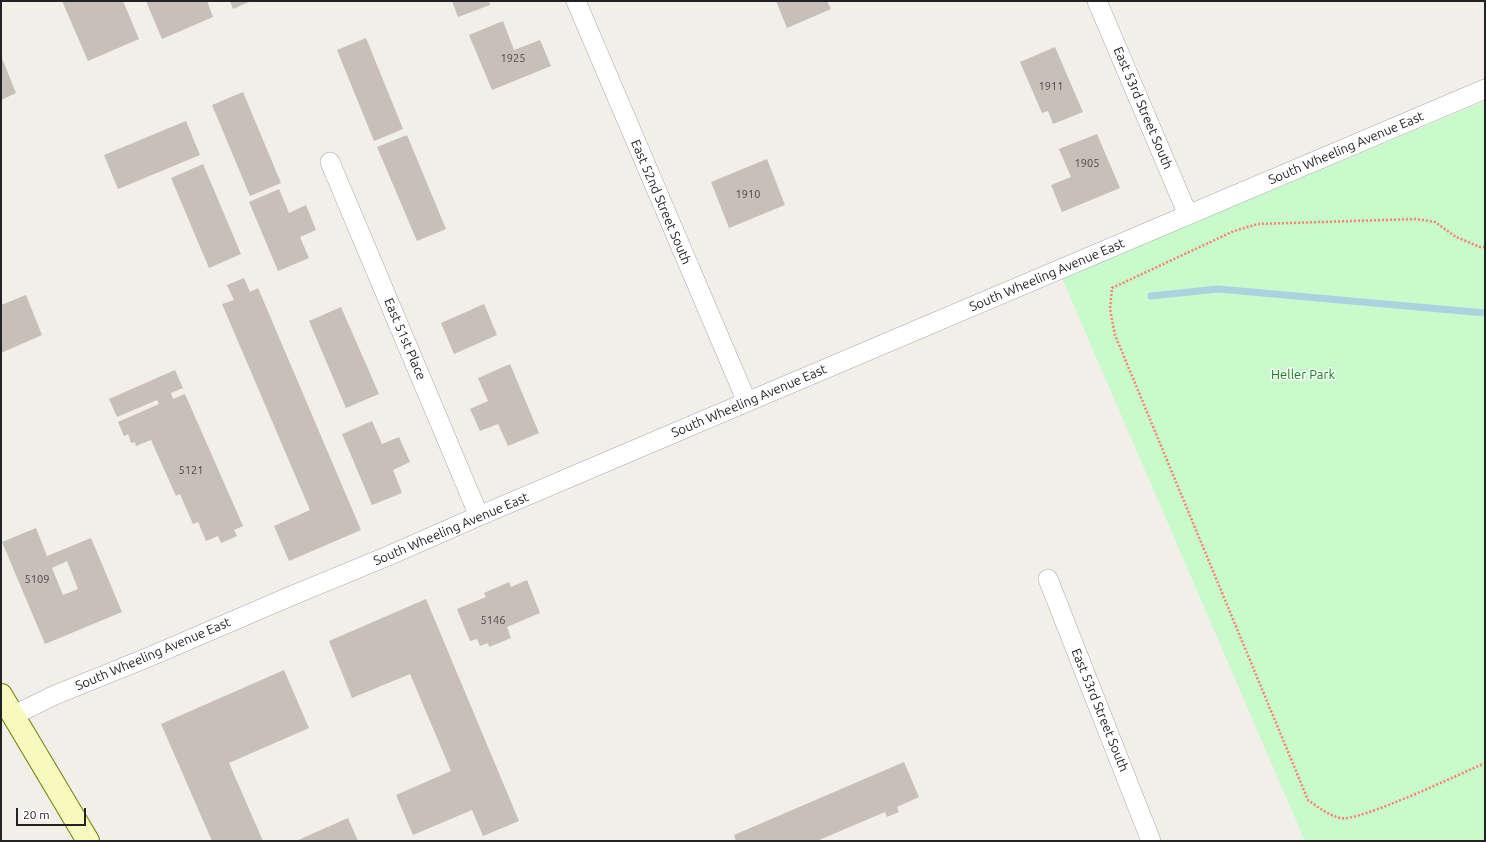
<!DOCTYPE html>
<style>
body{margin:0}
#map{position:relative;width:1486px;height:842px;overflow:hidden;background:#f2efe9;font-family:Ubuntu,sans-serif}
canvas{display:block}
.frame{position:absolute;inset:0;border:2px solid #222;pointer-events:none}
.scale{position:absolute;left:16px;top:808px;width:70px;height:18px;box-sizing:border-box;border:2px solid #222;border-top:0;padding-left:5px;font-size:12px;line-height:14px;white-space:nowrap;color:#222;-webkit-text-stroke:3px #fff;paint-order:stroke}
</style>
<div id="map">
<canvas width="1486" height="842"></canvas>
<div class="frame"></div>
<div class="scale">20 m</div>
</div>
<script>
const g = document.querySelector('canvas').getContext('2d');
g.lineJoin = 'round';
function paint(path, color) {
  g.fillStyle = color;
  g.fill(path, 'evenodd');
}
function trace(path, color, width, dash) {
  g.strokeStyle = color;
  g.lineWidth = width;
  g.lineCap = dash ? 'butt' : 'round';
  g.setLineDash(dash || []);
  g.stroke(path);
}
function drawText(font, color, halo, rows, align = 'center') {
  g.font = font + ' Ubuntu,sans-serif';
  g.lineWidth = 3;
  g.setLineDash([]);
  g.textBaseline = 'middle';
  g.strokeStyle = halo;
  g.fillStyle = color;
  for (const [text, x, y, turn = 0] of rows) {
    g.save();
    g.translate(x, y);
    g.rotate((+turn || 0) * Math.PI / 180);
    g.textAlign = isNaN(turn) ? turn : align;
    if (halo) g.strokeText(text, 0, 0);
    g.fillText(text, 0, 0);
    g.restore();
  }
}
const park = new Path2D(`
 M1485 101V841H1305L1062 278Z`);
const stream = new Path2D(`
 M1151 296 1218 289 1485 313`);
const building = new Path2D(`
 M62 1H123L139 39 88 61Z
 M146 1H207L213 17 162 39Z
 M230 1H251L233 9Z
 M452 1H489L490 5 458 17Z
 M776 1H827L831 9 787 28Z
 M503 21 514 50 540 40 551 66 492 90 469 35Z
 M366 38 403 129 374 141 337 50Z
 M1055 47 1083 112 1053 124 1048 111 1042 113 1020 62Z
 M1 56 16 93 1 100Z
 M243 92 281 183 250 196 212 105Z
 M186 121 200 155 118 189 104 155Z
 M1097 134 1120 188 1062 212 1051 185 1071 177 1059 149Z
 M407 135 446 229 417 241 377 147Z
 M767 159 785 205 729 228 711 182Z
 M203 164 241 254 209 268 171 178Z
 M279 189 289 213 306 205 316 230 300 237 309 258 278 271 249 202Z
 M244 278 250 292 258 288 361 530 289 561 274 526 310 510 222 304 234 300 227 285Z
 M26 295 42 335 1 353V305Z
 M484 304 497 335 454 354 441 323Z
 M341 307 379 394 346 408 309 321Z
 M510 364 539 433 508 446 498 424 480 431 470 409 488 401 478 378Z
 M175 370 183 388 171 393 173 399 185 394 243 526 234 530 237 536 221 543 218 536 206 541 198 522 193 524 180 494 176 496 151 440 136 446 135 442 131 443 128 434 124 436 118 422 159 404 157 400 117 417 109 399Z
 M372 421 382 444 399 437 410 462 393 470 402 493 372 505 342 434Z
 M36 528 47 556 91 538 122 612 45 644 2 542ZM67 561 78 589 63 595 52 568Z
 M527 580 540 613 507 627 511 638 489 647 488 643 480 646 477 639 470 641 457 609 486 597 484 593 509 582 511 587Z
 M426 599 519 821 483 836 472 810 413 835 396 795 451 771 410 674 352 698 329 641Z
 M284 670 309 728 229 763 263 841H212L161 724Z
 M904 762 919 797 897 807 899 812 887 817 885 812 817 841H736L734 835Z
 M348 818 358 841H296Z`);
const path = new Path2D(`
 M1485 247H1480L1456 237 1435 222 1417 219 1258 224 1234 231 1112 288 1110 309 1115 335 1308 800C1318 807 1328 815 1340 818 1357 823 1462 773 1485 763`);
const minor = new Path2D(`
 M576 1 747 402
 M1097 1 1188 215
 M330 162 479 516
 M1048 579 1151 841
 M14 715 55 695 149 657 291 596 388 556 479 516 747 402 1485 89`);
const secondary = new Path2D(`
 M1 695 88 841`);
const numberNames = [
 ["1925",513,58],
 ["1911",1051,86],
 ["1905",1087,163],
 ["1910",748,194],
 ["5121",191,470],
 ["5109",37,579],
 ["5146",493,620]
];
const streetNames = [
 ["East 53rd Street South",1143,108,67],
 ["South Wheeling Avenue East",1346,148,-23],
 ["East 52nd Street South",661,202,67],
 ["South Wheeling Avenue East",1047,275,-23],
 ["East 51st Place",405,339,67],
 ["South Wheeling Avenue East",749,401,-23],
 ["South Wheeling Avenue East",451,529,-23],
 ["South Wheeling Avenue East",153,654,-23],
 ["East 53rd Street South",1100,710,68]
];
const parkNames = [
 ["Heller Park",1303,375]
];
paint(park, '#c8facc');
trace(stream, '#aad3df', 7);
paint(building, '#c7bfb8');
trace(minor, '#a9a9a9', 20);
trace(secondary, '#707d05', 24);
trace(path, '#fa8072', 2.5, [2, 2]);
trace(minor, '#fff', 19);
trace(secondary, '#f7fabf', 22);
drawText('11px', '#4b4948', null, numberNames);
drawText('13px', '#222', '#fff', streetNames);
drawText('13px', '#0c8416', '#fff', parkNames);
</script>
